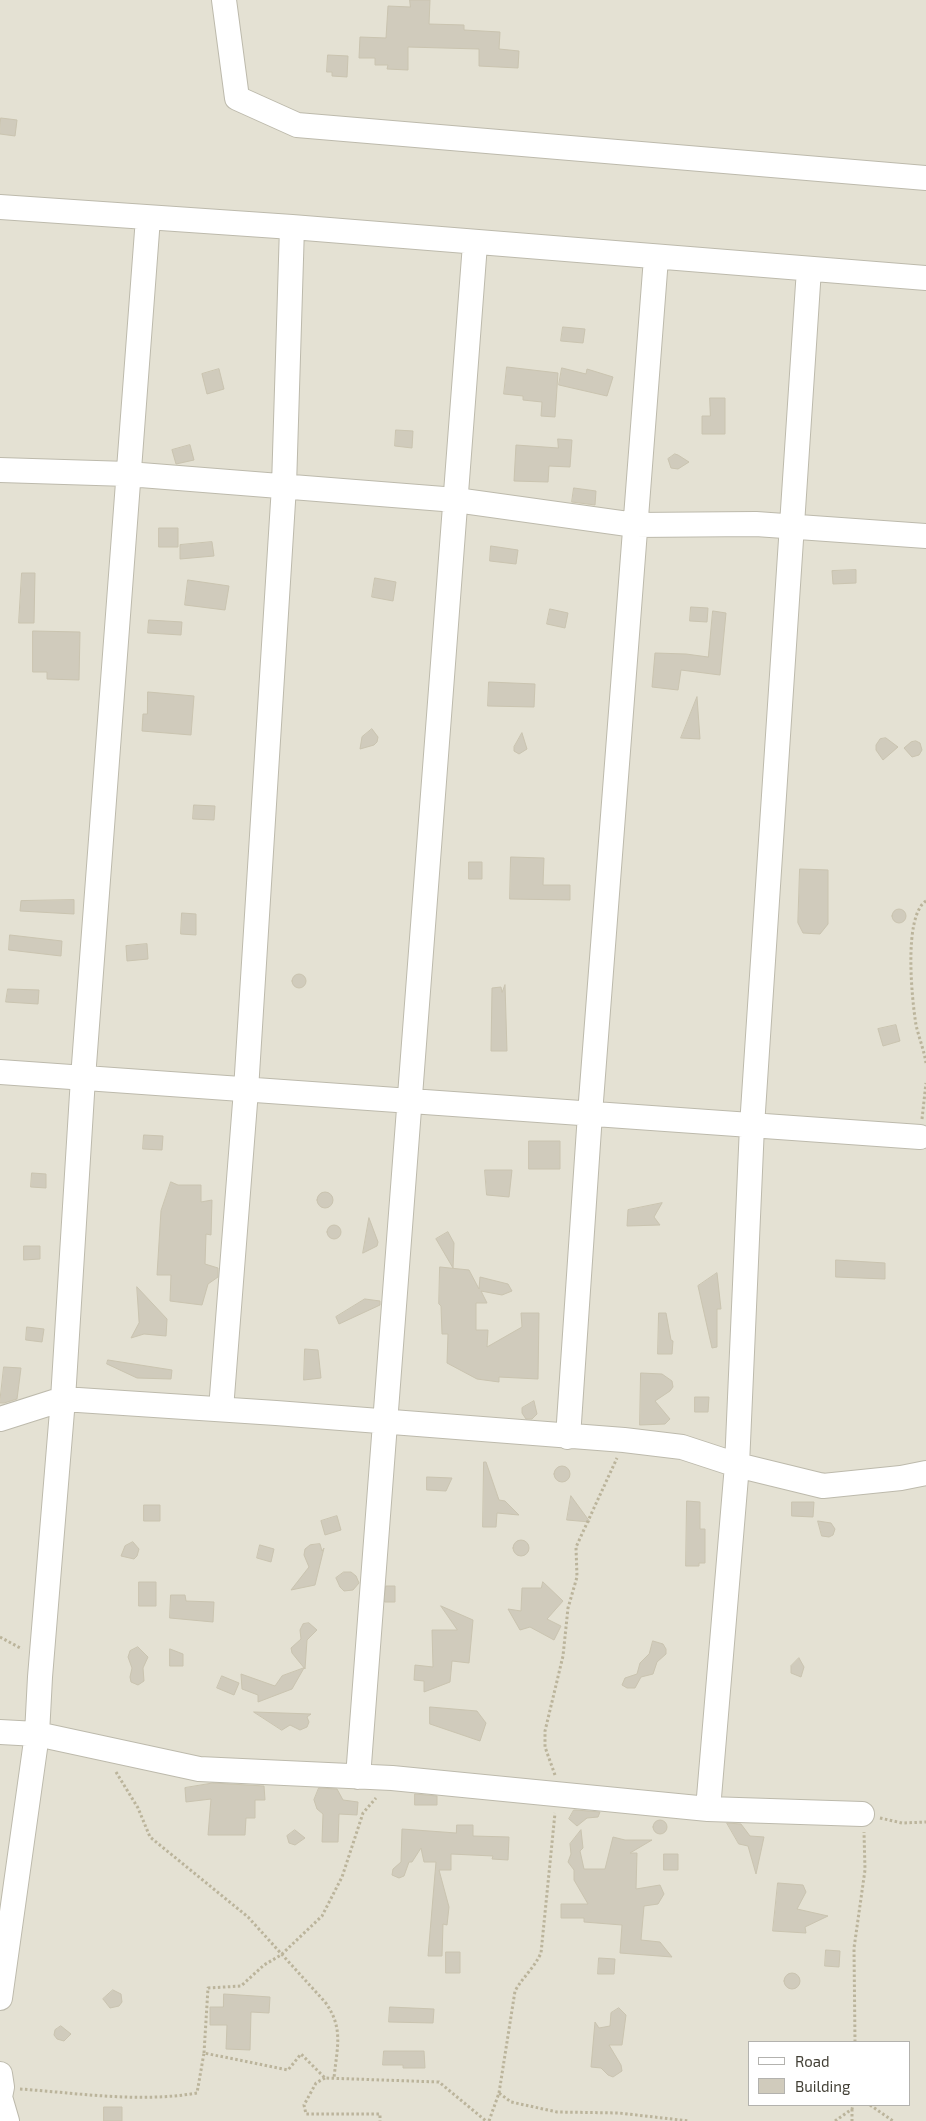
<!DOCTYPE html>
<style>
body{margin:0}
#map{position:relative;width:926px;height:2121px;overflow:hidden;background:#f0eee5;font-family:"Exo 2",sans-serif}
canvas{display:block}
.legend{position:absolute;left:748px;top:2041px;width:162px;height:65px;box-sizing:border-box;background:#fff;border:1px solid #b3b2ae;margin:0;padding:6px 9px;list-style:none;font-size:15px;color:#423f35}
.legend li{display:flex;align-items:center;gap:10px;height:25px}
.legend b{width:25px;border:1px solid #b3b2ae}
</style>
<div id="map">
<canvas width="926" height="2121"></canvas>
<ul class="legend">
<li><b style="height:6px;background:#fff"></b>Road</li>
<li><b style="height:14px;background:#d0cbbc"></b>Building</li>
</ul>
</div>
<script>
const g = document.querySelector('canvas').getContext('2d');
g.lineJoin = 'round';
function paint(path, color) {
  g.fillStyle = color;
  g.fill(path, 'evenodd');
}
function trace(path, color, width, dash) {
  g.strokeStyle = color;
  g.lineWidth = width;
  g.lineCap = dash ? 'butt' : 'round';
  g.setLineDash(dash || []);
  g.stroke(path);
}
const residential = new Path2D(`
 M0 0H926V2121H0ZM750 2042H910V2105H750Z`);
const building = new Path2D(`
 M410 0H430L429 24 464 25V30L500 32 499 49 519 51 518 68 479 66V49L408 47V70L387 69 388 65H375V58H359L360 37 386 38 388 6 410 7Z
 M328 55 348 56 347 77 332 76V72H327Z
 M1 118 17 120 15 136 0 134Z
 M563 327 585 329 583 343 561 341Z
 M507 367 558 373 555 417 541 416 542 402 523 400V396L504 394Z
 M562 368 586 374 587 369 613 377 607 396 559 385Z
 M219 369 224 389 207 394 202 374Z
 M710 398H725V434H702V416H710Z
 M396 430 413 431 412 448 395 446Z
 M558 439 572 440 570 467 549 466 548 482 514 481 516 445 558 448Z
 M190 445 194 460 176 464 172 450Z
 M675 454 678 455 689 462 678 469 671 468 668 459Z
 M574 488 596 491 595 505 572 502Z
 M159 528H178V547H159Z
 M212 542 214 556 180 559V545Z
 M491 546 518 550 516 564 490 561Z
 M856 570V583L833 584 832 571Z
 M22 573H35L34 623H19Z
 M375 578 396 582 393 601 372 597Z
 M188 580 229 586 225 610 185 605Z
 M691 607 708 608 707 622 690 621Z
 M550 609 568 613 565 628 547 624Z
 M713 611 726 613 720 675 681 670 678 690 652 687 655 653 686 654 708 657Z
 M149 620 182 622 181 635 148 633Z
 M33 631 80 632 79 680 47 679V672H33Z
 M489 682 535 684 534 707 488 706Z
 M148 692 194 696 191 735 142 731 143 714H147Z
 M697 697 700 739 681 738Z
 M372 729 378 737 377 742 374 745 360 749 362 737Z
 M522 733 527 749 519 754 514 751V747Z
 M886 738 898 747 883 760 876 750V745L880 739Z
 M916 741 920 743 922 750 919 755 912 757 904 748 911 742Z
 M194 805 215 806 214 820 193 819Z
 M511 857 544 858 543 885H570V900L510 899Z
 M469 862H482V879H469Z
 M800 869 828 870V924L820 934 803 933 798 923Z
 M74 900V914L20 911 21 901Z
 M892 916a7 7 0 1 1 14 0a7 7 0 1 1-14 0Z
 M182 913 196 914V935L181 934Z
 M10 935 62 941 61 956 9 950Z
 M147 944 148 959 127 961 126 946Z
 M292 981a7 7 0 1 1 14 0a7 7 0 1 1-14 0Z
 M505 985 507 1051H491L492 988 501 987 502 992Z
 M8 989 39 990 38 1004 6 1002Z
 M896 1025 900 1041 883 1046 878 1029Z
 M144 1135 163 1136 162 1150 143 1149Z
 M529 1141H560V1169H529Z
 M485 1170H512L509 1197 487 1195Z
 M32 1173 46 1174V1188L31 1187Z
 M171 1182 178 1185H201V1202L212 1200 211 1235 206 1234 205 1264 218 1268V1277L208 1284 202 1305 170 1301 171 1275H157L161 1211Z
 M317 1200a8 8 0 1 1 16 0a8 8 0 1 1-16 0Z
 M662 1203 654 1217 660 1225 627 1226 628 1210Z
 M369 1218 378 1242 377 1246 363 1253Z
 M327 1232a7 7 0 1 1 14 0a7 7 0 1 1-14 0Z
 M448 1232 454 1243 453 1268 436 1239Z
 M24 1246H40V1259L24 1260Z
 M836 1260 885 1263V1279L836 1277Z
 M440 1267 469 1270 479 1289 480 1277 508 1284 512 1291 502 1295 481 1291 487 1303H476V1330H488L487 1347 522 1327 521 1313H539L538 1379 499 1377V1382L477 1379 447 1363 448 1334H442L441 1306 439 1304Z
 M717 1273 721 1309H717V1347L712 1348 698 1286Z
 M137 1287 167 1319 166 1336 144 1334 131 1338 139 1323Z
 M365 1299 380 1301V1305L339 1324 336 1317Z
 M659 1313H666L671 1340 673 1341 672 1354H658Z
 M27 1327 44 1329 42 1342 26 1340Z
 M305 1349 318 1350 321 1378 304 1380Z
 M108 1360 172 1370 171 1379 137 1378 107 1364Z
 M4 1367 21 1368 17 1399 4 1403H0Z
 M641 1373 662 1374 672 1381 673 1387 670 1391 655 1401 670 1419 665 1424 640 1425Z
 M695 1397H709L708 1412H695Z
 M534 1401 537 1414 532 1419H526L522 1413V1408Z
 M484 1462H486L499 1500 505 1501 519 1515 497 1513 496 1527H483Z
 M554 1474a8 8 0 1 1 16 0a8 8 0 1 1-16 0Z
 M427 1477 452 1478 446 1491 427 1490Z
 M571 1496 590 1522 567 1520Z
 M687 1501 700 1502V1529H705V1563H699V1566H686Z
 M792 1502H814L813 1517 792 1516Z
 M144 1505H160V1521H144Z
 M337 1516 341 1530 325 1535 321 1521Z
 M818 1521 831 1523 835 1529 833 1535 829 1537 822 1536Z
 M513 1548a8 8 0 1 1 16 0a8 8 0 1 1-16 0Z
 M133 1542 139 1549 137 1556 134 1559 121 1556 125 1546Z
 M320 1544 322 1551 324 1548 315 1585 291 1590 309 1567 304 1555 305 1549 310 1545Z
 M260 1545 274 1549 271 1562 257 1558Z
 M344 1572H351L356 1576 359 1583 353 1590 344 1591 340 1587 336 1578Z
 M139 1582H156V1606H139Z
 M543 1582 563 1601 547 1619 561 1626 554 1640 530 1627 520 1630 508 1609 521 1611 522 1588H541Z
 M386 1586H395V1602H385Z
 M171 1595H185L186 1601 214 1602 213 1622 170 1618Z
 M441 1606 473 1620 469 1663 452 1661 450 1682 424 1692V1681L414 1680 415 1665 433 1667 432 1630H457Z
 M309 1623 317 1630 307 1640 305 1669 292 1653 291 1648 301 1639 300 1630 303 1624Z
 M653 1641 663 1644 666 1649V1654L657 1662 653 1674 641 1677 635 1688H627L622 1685 625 1678 637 1674 640 1663 649 1654Z
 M138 1647 148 1657 143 1668 144 1681 138 1685 131 1682 130 1677 132 1668 128 1657 130 1651Z
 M170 1649 183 1654V1666H170Z
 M799 1658 804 1667 801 1677 791 1673V1666Z
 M304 1668 292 1689 258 1702V1695L242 1689 241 1674 275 1686 282 1676Z
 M222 1676 239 1683 234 1695 217 1688Z
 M430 1707 477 1711 486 1723 480 1741 430 1724Z
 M254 1712 311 1714 307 1717 309 1722 307 1727 300 1730 290 1725 282 1730Z
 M213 1783 264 1786 265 1800H255V1818H246L245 1835H208L211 1799 186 1802 185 1788Z
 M319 1788 337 1789 343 1800 358 1802 357 1815 339 1814 338 1842H322L323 1814 317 1809 314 1800Z
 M415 1794 437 1796V1805H415Z
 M574 1810H576L600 1812 598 1817 587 1818 577 1826 569 1819Z
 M653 1827a7 7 0 1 1 14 0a7 7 0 1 1-14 0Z
 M727 1823 741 1824 750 1836 764 1837 756 1874 748 1846 739 1844Z
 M457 1825H473V1836L509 1837 508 1860 492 1859 493 1856 451 1854V1870H439L449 1907 447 1925 443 1924 442 1956H428L436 1862H424L421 1848 412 1862H409L404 1876 399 1878 392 1875 393 1869 401 1862 402 1829 456 1833Z
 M295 1830 305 1838 295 1845 289 1843 287 1836Z
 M581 1830 583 1848 580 1851 584 1869H605L613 1837 625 1840H652L630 1853H637L636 1889 660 1885 664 1894 658 1904 644 1906 641 1940 660 1942 672 1957 620 1953 622 1925 584 1922V1918H561V1904H588L574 1880V1870L568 1862 571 1854 570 1844Z
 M664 1854H678V1870H664Z
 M778 1883 803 1885 806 1892 797 1909 828 1916 805 1927 806 1933 773 1931Z
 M826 1950 840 1951 839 1967 825 1966Z
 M446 1952H460V1973H446Z
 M599 1958 615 1959 614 1974H598Z
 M784 1981a8 8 0 1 1 16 0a8 8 0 1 1-16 0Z
 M113 1990 121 1994 122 2002 119 2006 110 2008 103 1999Z
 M224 1994 270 1997 269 2013 251 2012 250 2050 226 2049 227 2025H210V2007H223Z
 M390 2007 434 2009 433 2023 389 2022Z
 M619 2008 626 2015 622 2045H609L621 2065 622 2071 613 2077 608 2075 601 2068 591 2067 595 2022 599 2028 610 2026 611 2013Z
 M61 2026 71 2034 64 2041 57 2039 54 2035 55 2030Z
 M384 2051H424L425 2068H403V2065H383Z
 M104 2107H122V2121H104Z`);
const path = new Path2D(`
 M926 901C903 916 912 1000 916 1025 919 1038 924 1050 926 1063
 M922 1119 926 1083
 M0 1637 22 1649
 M116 1772 138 1808 150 1837 248 1917 325 2002C344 2028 337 2047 334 2078
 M555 1775 545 1747V1731L563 1656 568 1608 577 1577 576 1547 617 1458
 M880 1818 902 1823 926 1822
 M855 2042 854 1948 865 1870 864 1832
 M204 2053 208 1988 241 1986 264 1965 281 1955 322 1916 342 1877 363 1813 376 1798
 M325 2078 316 2083 304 2105 306 2114H380V2121
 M20 2089C78 2093 139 2103 197 2093L204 2053 288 2070 301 2054 325 2078 439 2082 486 2121
 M499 2093 515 1991C523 1977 534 1968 541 1953L555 1813
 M870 2105 893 2121
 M852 2109V2121
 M489 2121 499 2093 511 2102 557 2112 619 2113 689 2121
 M835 2121 852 2109 853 2105`);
const minor = new Path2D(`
 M224 0 237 98 297 125 926 178
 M0 207 292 227 926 278
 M0 470 128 474 456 500 635 525 756 524 926 536
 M0 1072 920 1137
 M221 1409 246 1090 284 486 292 227
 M0 1419 63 1399 276 1413 624 1440 682 1447 737 1465 823 1486 901 1478 926 1473
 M568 1437 590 1114 656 258
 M0 1732 37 1734 199 1769 392 1778 708 1809 862 1814
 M358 1777 475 244
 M708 1809 737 1465 752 1126 809 269
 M0 1998 37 1734 40 1677 63 1399 83 1078 148 218
 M0 2074 2 2087 0 2097 7 2121`);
paint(residential, '#e4e1d3');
paint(building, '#d0cbbc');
trace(building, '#cac4b0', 1);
trace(minor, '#bdbaac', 26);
trace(path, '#bbb49b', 3, [2.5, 2.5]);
trace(minor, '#fff', 24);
</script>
